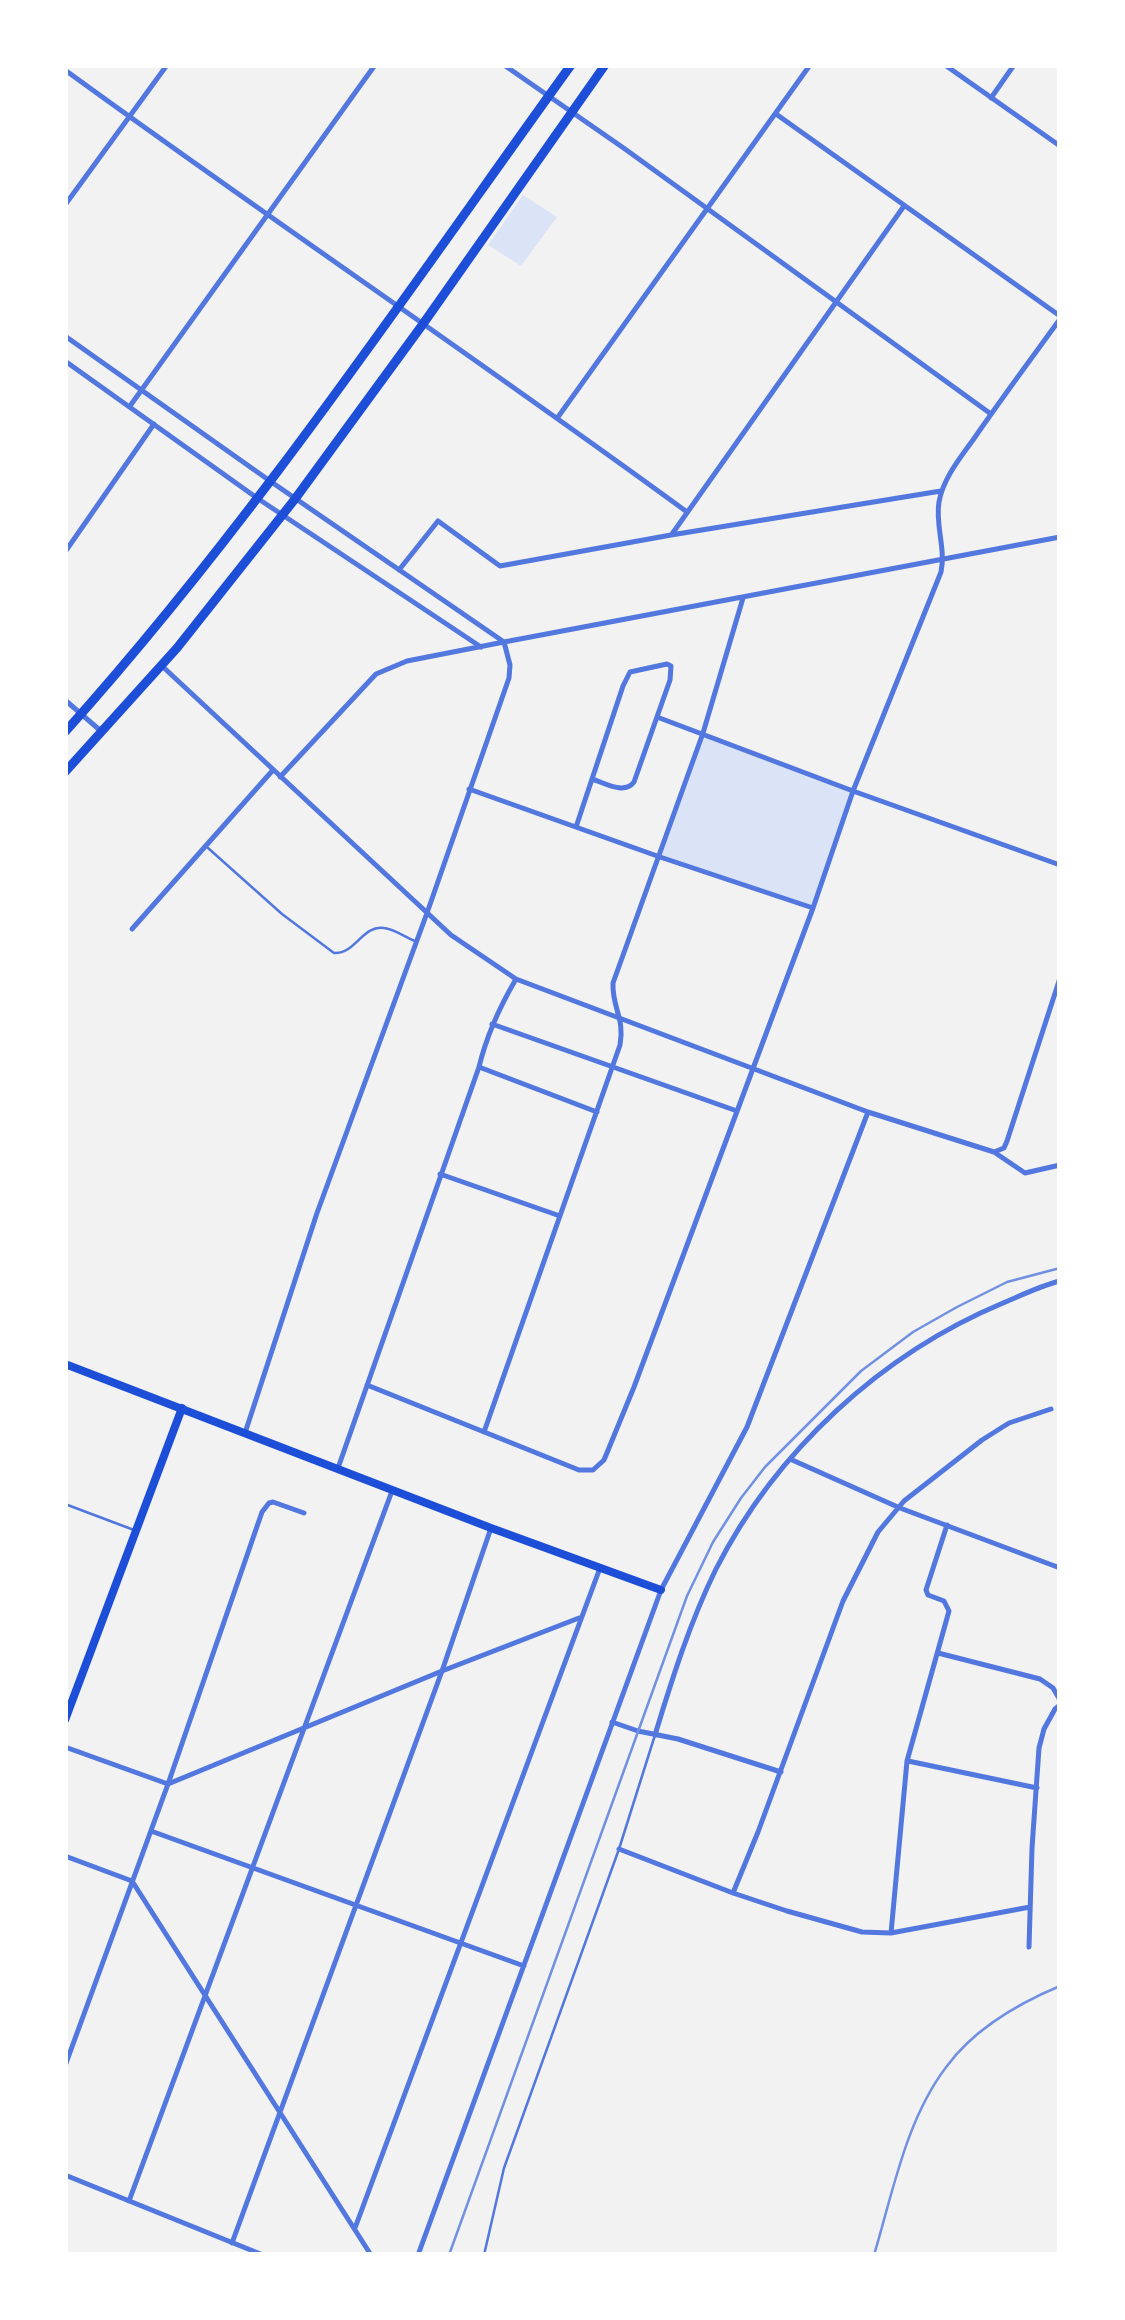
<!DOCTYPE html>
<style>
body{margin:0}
#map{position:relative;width:1125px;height:2320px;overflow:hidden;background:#f2f2f2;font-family:"Asap Condensed",sans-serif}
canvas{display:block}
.frame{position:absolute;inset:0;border:68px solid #fff;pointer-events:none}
</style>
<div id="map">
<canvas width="1125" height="2320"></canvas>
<div class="frame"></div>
</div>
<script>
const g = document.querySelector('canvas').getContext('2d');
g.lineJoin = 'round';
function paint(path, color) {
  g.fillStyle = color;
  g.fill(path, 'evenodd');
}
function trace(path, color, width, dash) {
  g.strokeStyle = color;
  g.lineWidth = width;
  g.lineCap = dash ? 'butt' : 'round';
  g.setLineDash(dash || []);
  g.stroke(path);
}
const green = new Path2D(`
 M523 195 557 217 521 266 488 245Z
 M703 733 853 791 813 908 660 857Z`);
const service = new Path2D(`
 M208 848 282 914 334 953C356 954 362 925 384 928 394 929 405 937 415 941
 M65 1504 134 1530
 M484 2255 504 2168 619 1849 655 1735`);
const minor = new Path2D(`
 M504 65 625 149 991 414
 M945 65 1060 146
 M65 70C271 220 482 362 687 512
 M991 98 1014 65
 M776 114 1060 316
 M65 205 167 65
 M65 336 270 481 504 642 407 661 376 674 280 777
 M65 361 257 498 481 647
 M130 406 375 65
 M558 417 810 65
 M672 534 904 206
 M65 552 154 424
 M399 570 438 521 500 566 671 535 941 491
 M162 666 451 935 516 979 868 1112 994 1152 1025 1173 1060 1165
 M65 700 102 732
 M657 717 853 791 1060 865
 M469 789 660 857 813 908
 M576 827 623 686 630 672 667 664 671 666 670 680 634 782C624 795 605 783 592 779
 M132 929 273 770
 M492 1024 737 1111
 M479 1067 597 1112
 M994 1152 1004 1148 1007 1141 1060 978
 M440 1174 560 1216
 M367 1385 579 1470H593L604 1460 634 1387 813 908 853 791 941 572C946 548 935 525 939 502 943 479 960 458 973 440 1001 399 1031 359 1060 319
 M484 1432 620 1045C625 1018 612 1008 613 983L703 733 743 598
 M245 1433 317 1213 427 913 509 678 510 665 504 642 1060 537
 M790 1459 900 1508 1060 1568
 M338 1468 479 1067C487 1034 499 1008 516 979
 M938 1653 1040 1679 1053 1688 1060 1700
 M612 1722 638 1731 678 1739 781 1772
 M655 1735C672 1679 690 1622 716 1569 776 1451 881 1354 1003 1303 1022 1295 1040 1286 1060 1281
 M65 1747 168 1784 442 1671 579 1618
 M908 1761 1037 1788
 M151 1831 524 1966
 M619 1849 733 1893 787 1911 862 1932 891 1933 1030 1907
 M65 1856 132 1881 371 2255
 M733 1893 758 1832 843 1601 878 1532 904 1501 982 1440 1009 1423 1051 1409
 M891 1933 907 1761 949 1611 944 1601 928 1595 926 1590 947 1525
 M1029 1947 1032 1848 1039 1748 1044 1729 1055 1709 1060 1705
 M65 2066 168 1784 262 1512 269 1503 273 1502 304 1513
 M65 2175 263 2255
 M129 2201 392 1491
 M355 2228 600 1568
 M232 2243 442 1671 491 1528
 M418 2255 661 1590 747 1427 868 1112`);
const secondary = new Path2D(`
 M65 1364 491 1528 661 1590
 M65 1720 182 1408`);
const primary = new Path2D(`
 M65 732C251 525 408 291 571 65
 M65 772 177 648 295 499 423 324 605 65`);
const rail = new Path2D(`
 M449 2255 687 1596 713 1542 741 1498 765 1467 861 1371 913 1332 957 1307 1007 1282 1060 1268
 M874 2255C893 2192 906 2119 947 2066 975 2028 1017 2004 1060 1986`);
paint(green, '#dbe4f7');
trace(service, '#5277de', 2.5);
trace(minor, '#5277de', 5);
trace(secondary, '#1d4ed8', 8);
trace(primary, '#1d4ed8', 9);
trace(rail, '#7290e2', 2.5);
</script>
